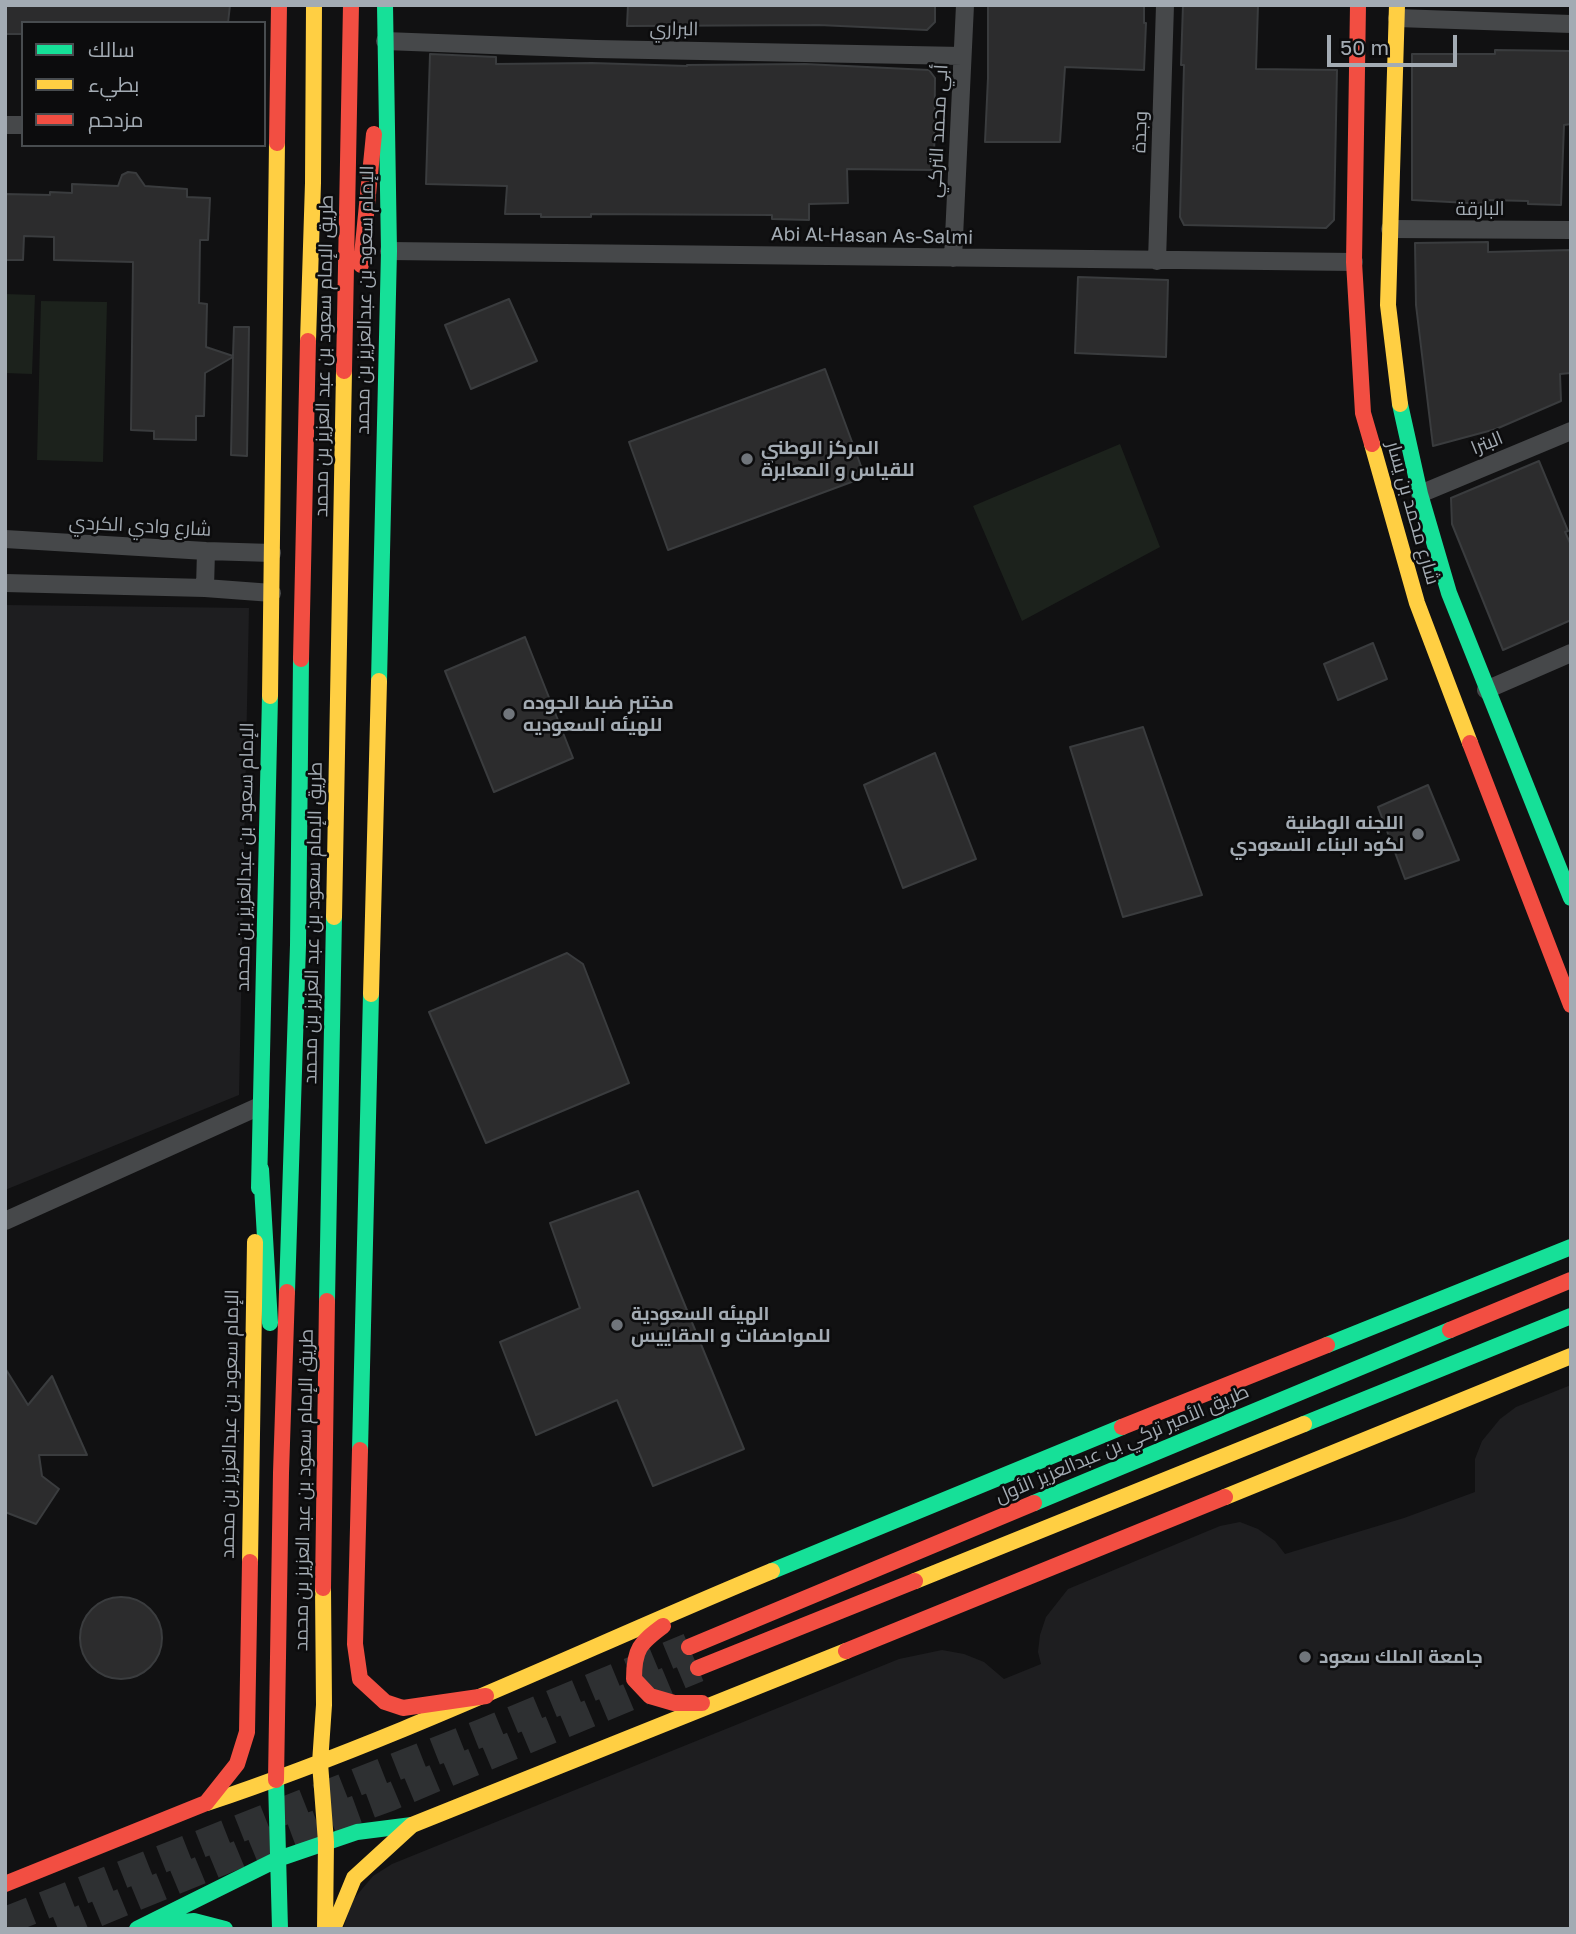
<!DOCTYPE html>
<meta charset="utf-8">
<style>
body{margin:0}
#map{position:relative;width:1576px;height:1934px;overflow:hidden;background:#111112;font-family:"Golos Text",Cairo,sans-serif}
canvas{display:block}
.frame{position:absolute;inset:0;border:7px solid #a3abb3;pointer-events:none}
.legend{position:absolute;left:21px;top:21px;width:245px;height:126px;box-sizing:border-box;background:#0c0c0d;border:2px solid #484c4f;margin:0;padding:9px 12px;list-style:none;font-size:21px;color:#a3abb3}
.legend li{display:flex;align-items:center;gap:14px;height:35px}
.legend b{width:35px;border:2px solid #484c4f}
.scale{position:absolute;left:1327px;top:35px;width:130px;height:32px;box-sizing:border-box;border:4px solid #a3abb3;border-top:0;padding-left:9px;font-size:21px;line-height:24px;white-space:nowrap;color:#a3abb3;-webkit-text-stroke:5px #0c0c0d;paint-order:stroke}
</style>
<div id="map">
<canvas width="1576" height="1934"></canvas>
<div class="frame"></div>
<ul class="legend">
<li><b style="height:9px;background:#16e098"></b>سالك</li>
<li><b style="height:9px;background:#ffcf43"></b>بطيء</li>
<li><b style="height:9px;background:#f24e42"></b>مزدحم</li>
</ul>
<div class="scale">50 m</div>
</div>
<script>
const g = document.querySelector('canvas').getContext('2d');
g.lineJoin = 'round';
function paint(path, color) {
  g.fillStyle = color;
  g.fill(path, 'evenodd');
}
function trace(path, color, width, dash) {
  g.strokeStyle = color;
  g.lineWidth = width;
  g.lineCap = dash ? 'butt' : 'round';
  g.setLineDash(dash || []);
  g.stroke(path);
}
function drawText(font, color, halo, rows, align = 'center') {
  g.font = font + ' "Golos Text",Cairo,sans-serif';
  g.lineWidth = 5;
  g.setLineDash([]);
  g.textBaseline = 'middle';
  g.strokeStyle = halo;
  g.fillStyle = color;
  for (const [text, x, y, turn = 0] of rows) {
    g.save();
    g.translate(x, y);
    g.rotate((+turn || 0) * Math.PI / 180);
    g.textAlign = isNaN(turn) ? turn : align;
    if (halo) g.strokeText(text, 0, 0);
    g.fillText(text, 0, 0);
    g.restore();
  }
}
const built = new Path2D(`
 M5 605 249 608 239 1095 5 1190Z
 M1571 1385V1929H343L352 1901 373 1876 392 1864 899 1659 942 1650 964 1654 984 1662 1004 1679 1041 1664 1038 1652 1040 1635 1046 1617 1068 1589 1220 1526 1240 1522 1258 1529 1275 1541 1285 1554 1404 1518 1475 1492V1459L1482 1441 1500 1419 1516 1407Z`);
const green = new Path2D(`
 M5 294 35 295 32 374 5 373Z
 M41 301 107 302 103 462 37 460Z
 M1120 444 1160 547 1022 621 973 506Z`);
const building = new Path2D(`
 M5 5H230L228 23H23V34H5Z
 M628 5H935V22L927 30 819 25 627 26Z
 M988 5H1144V23H1146L1144 70 1065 67 1060 142H985L988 78Z
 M1183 5H1258L1256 69 1337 70 1334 220 1326 228 1184 225 1180 217 1184 65H1181Z
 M1495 50 1571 51V124L1564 125 1561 205 1528 204V201L1488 200V204L1412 200V54H1495Z
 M430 54 496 57V64L592 63 687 66V65L805 64 929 70 935 78 934 170 847 169 848 203 809 204V220L772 219V215L591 214V217H541V214H505L507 186 426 184Z
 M128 172 136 173 145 186 187 189V197L210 198 208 240H200L199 303 207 304 206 347 233 356 234 327H249L247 456 231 455 233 357 205 373 204 416H196V440L154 439V431L131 430 133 262 54 260V237L24 236 23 260H5V194L50 195V192L72 193V184L118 186 122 175Z
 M1488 242V252L1571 250V373L1560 374 1561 401 1496 429 1433 446 1416 305 1415 243Z
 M1078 277 1168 280 1166 357 1075 353Z
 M509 299 537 361 471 389 445 325Z
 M825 369 865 477 668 550 629 442Z
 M1539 461 1568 531 1565 532 1571 545V620L1503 650 1452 524 1451 498Z
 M525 637 573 758 494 792 445 671Z
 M1373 643 1387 679 1338 700 1324 664Z
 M1143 727 1202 895 1123 917 1070 747Z
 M935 753 976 859 903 888 864 785Z
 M1428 785 1459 860 1405 879 1378 807Z
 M567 953 583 964 629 1083 486 1143 429 1012Z
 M638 1191 744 1449 653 1486 617 1400 536 1435 500 1342 580 1308 550 1223Z
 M5 1368 28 1405 52 1376 87 1455H39L42 1476 59 1489 36 1524 5 1512Z
 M80 1638a41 41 0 1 1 82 0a41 41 0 1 1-82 0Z`);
const primaryTunnel = new Path2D(`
 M5 1921 484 1732 689 1647
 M58 1929 271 1841 390 1797 698 1668`);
const street = new Path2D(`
 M1397 18 1571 24
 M385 41 596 49 962 56
 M5 125H23
 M1390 229 1571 230
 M389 251 1354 262
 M953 258 965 5
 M1157 261 1165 5
 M1420 494 1571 431
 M5 539 206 551 272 553
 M5 583 205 588 272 593
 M205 588 206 551
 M1486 690 1571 653
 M5 1221 260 1106`);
const fast = new Path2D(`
 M1400 404 1420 494 1449 593 1571 898
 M379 681 389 251 385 5
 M261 1169 270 1323
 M259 1188 270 696
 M287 1292 298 945 301 659
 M327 1301 334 917
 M1327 1345 1571 1247
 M1304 1424 1571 1316
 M360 1450 371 994
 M1034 1503 1450 1330
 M772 1571 1122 1427
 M276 1780 280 1929
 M162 1924 194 1921 225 1929
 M137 1929 278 1859 357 1832 412 1825`);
const slow = new Path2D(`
 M1397 5 1388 305 1400 404
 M308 341 313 183 314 5
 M1372 444 1417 603 1470 743
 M270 696 277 143
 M334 917 344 371
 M371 994 379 681
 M1225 1497 1571 1356
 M250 1562 255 1242
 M915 1581 1304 1424
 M323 1588 324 1705 320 1763 326 1842 325 1929
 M207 1803C401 1738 584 1649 772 1571
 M333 1929 354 1878 412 1825 846 1651`);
const jam = new Path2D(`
 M1358 5 1354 262 1363 413 1372 444
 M277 143 279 5
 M361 265 374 134
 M344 371 351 5
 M301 659 308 341
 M1470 743 1571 1005
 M1450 1330 1571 1280
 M1122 1427 1327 1345
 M360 1450 355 1644 360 1679 385 1702 403 1708 486 1696
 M323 1588 327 1301
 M663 1626C640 1643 634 1649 634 1679L650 1696 674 1703H702
 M689 1647 1034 1503
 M846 1651 1225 1497
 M698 1668 915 1581
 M276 1780 281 1473 287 1292
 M5 1884 206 1803 237 1764 247 1732 250 1562`);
const markers = [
 [747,459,7,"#70757b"],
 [509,714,7,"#70757b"],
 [1418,834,7,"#70757b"],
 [617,1325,7,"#70757b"],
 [1305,1657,7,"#70757b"]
];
const streetNames = [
 ["البراري",674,29,1],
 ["أبي محمد التركي",938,131,-87],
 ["وجدة",1140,132,-88],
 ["البارقة",1480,209],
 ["Abi Al-Hasan As-Salmi",872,236,1],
 ["الإمام سعود بن عبدالعزيز بن محمد",365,300,-89],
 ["طريق الإمام سعود بن عبد العزيز بن محمد",324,356,-89],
 ["البترا",1487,443,-22],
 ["شارع محمد بن يسار",1413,513,74],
 ["شارع وادي الكردي",140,526,3],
 ["الإمام سعود بن عبدالعزيز بن محمد",245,857,-89],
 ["طريق الإمام سعود بن عبد العزيز بن محمد",313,923,-89],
 ["الإمام سعود بن عبدالعزيز بن محمد",230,1424,-89],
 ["طريق الأمير تركي بن عبدالعزيز الأول",1122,1444,-23],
 ["طريق الإمام سعود بن عبد العزيز بن محمد",304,1490,-89]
];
const poiNames = [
 ["المركز الوطني",761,448],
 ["للقياس و المعابرة",761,470],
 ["مختبر ضبط الجوده",523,703],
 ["للهيئه السعوديه",523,725],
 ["اللجنه الوطنية",1404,823,"right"],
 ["لكود البناء السعودي",1404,845,"right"],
 ["الهيئه السعودية",631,1314],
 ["للمواصفات و المقاييس",631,1336],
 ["جامعة الملك سعود",1319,1657]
];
paint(built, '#1e1e20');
paint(green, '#1c221c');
paint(building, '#2c2c2d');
trace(building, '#3a3c3e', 2);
trace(primaryTunnel, '#2e3032', 28, [28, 14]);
trace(street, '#46484a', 18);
trace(fast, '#16e098', 16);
trace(slow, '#ffcf43', 16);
trace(jam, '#f24e42', 16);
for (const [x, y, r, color] of markers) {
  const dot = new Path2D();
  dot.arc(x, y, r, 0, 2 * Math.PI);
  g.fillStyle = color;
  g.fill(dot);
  trace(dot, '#0c0c0d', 2.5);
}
drawText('19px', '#a3abb3', '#0c0c0d', streetNames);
drawText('bold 19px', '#a3abb3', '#0c0c0d', poiNames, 'left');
</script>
